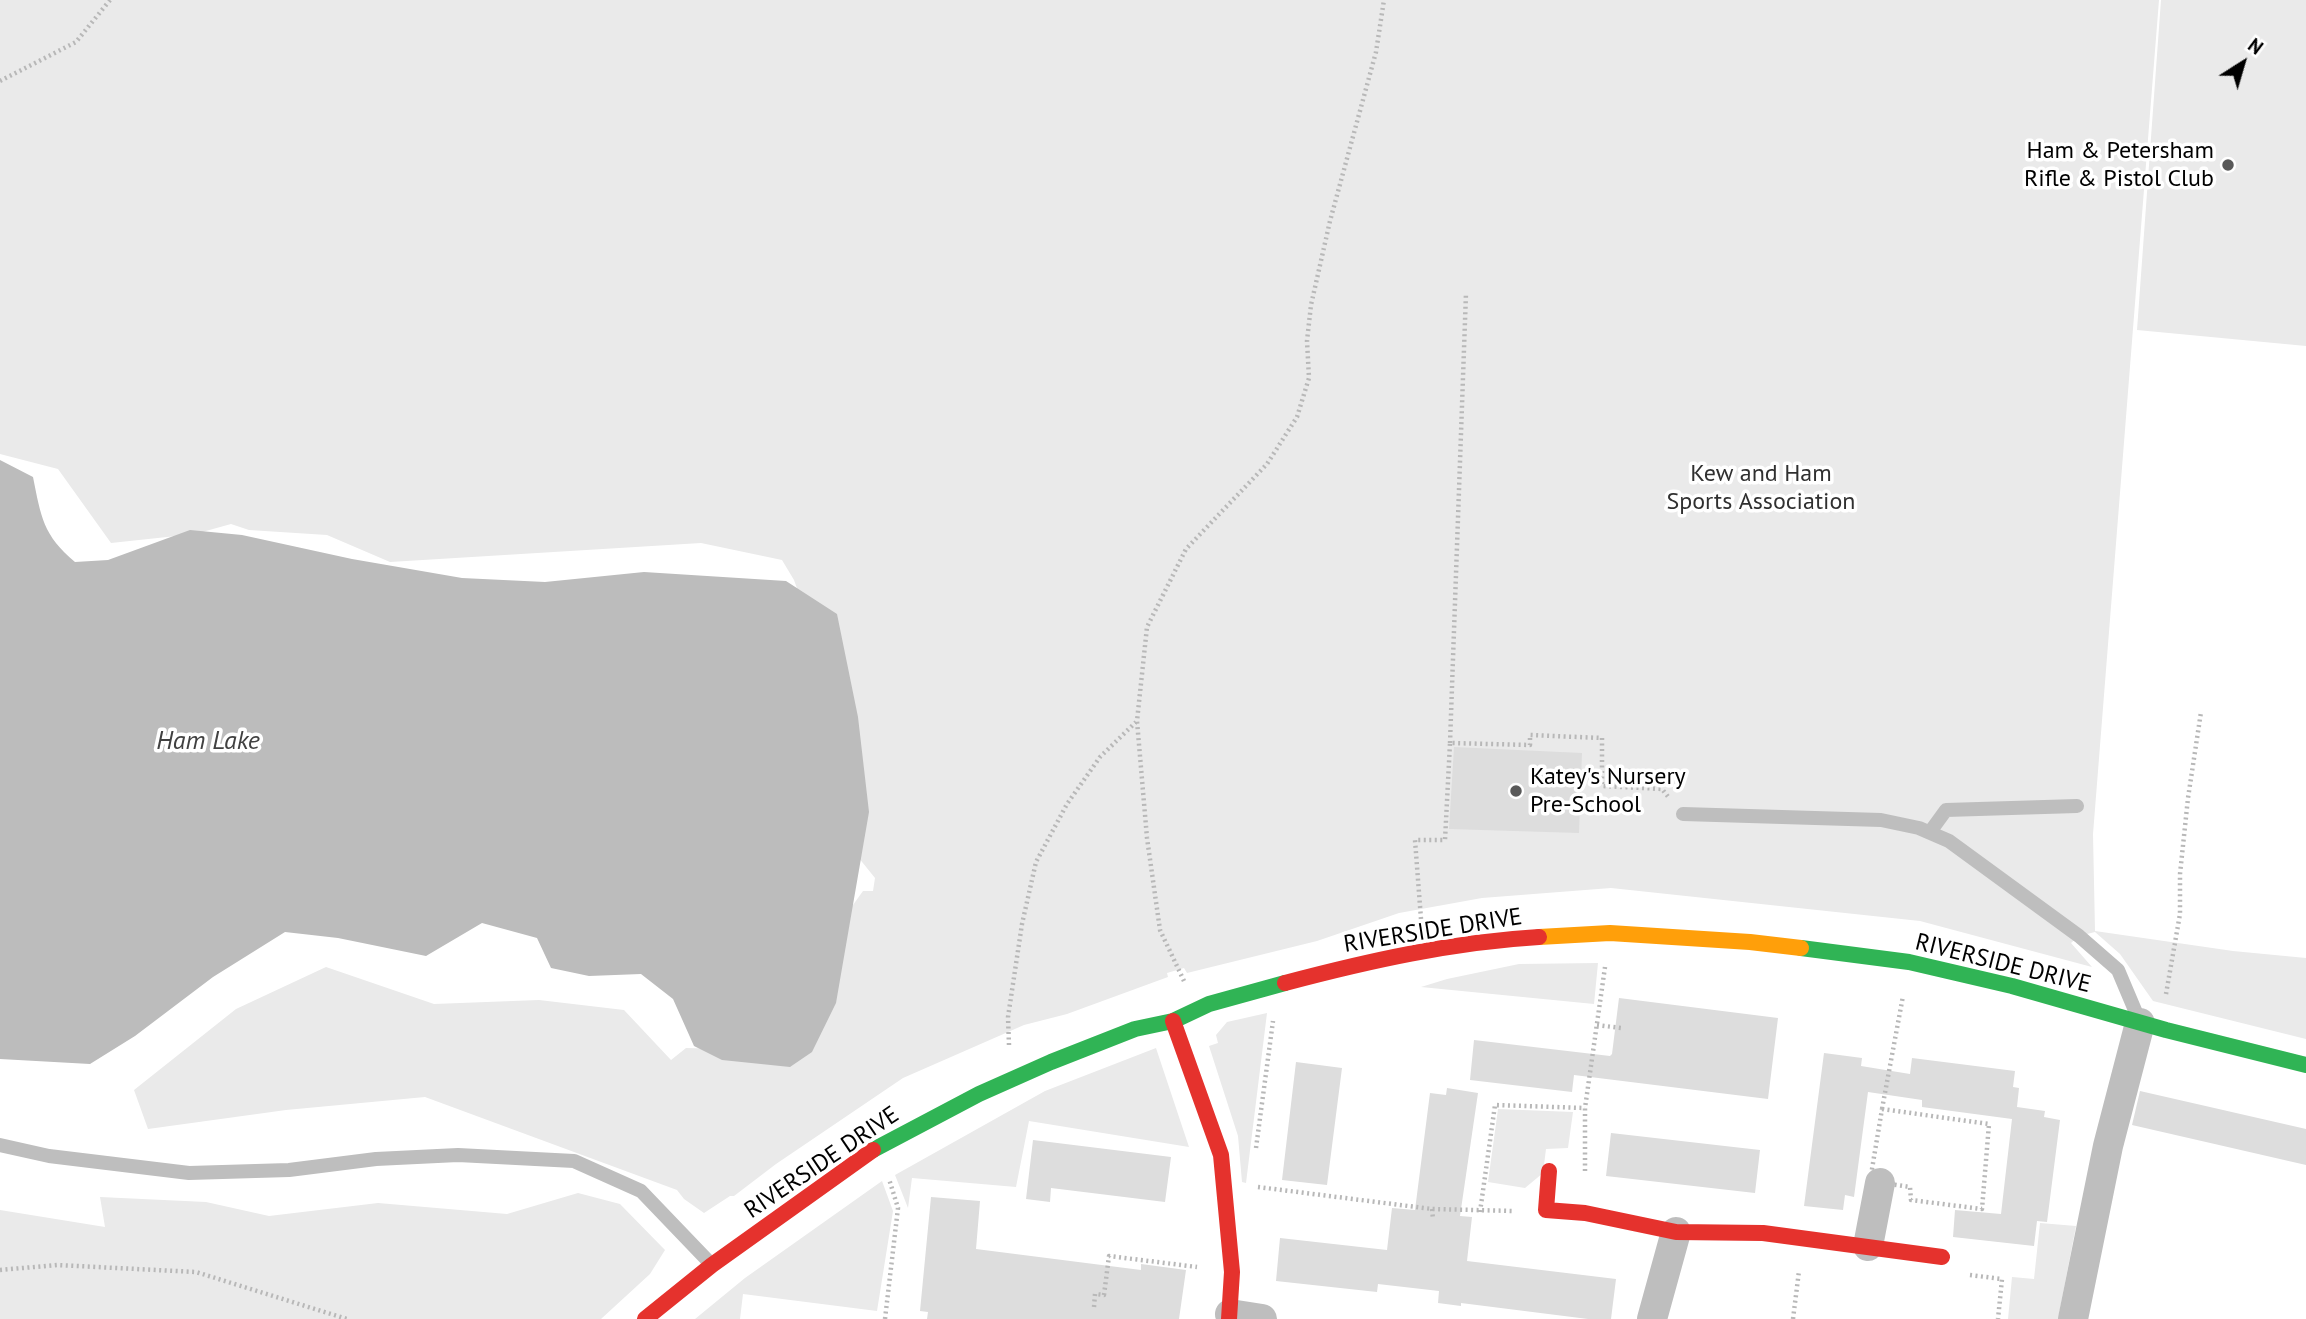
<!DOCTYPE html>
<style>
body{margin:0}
#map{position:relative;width:2306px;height:1319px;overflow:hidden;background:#fff;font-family:"PT Sans",sans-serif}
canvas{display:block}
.north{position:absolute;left:2208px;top:28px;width:70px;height:70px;-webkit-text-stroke:5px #fff;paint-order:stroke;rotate:37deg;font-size:19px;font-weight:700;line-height:28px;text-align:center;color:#000}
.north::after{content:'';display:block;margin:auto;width:24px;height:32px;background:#000;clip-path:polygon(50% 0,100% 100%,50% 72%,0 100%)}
</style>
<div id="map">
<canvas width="2306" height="1319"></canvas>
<div class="north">N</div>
</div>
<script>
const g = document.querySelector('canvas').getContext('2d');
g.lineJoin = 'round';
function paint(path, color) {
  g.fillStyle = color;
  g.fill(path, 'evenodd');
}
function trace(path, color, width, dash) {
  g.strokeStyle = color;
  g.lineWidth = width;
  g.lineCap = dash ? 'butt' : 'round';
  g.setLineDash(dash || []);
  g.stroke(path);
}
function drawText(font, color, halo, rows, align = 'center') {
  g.font = font + ' "PT Sans",sans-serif';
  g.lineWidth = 7;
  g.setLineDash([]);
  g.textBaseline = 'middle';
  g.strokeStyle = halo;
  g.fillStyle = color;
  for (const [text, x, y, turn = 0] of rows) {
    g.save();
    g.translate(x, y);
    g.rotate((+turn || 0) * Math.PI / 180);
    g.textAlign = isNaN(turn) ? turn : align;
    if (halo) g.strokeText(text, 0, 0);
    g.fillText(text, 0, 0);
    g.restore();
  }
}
const green = new Path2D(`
 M0 0H2159L2093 834 2095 931 2233 951 2306 958V1039L2153 1001 2120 954 2095 932 2079 936 2071 943 2092 967 1920 921 1611 888 1482 898 1399 913 1317 941 1187 973 1184 968 1167 973 1168 977 1067 1014 1024 1025 903 1078 776 1164 734 1196H730L704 1213 684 1199 677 1190 425 1097 286 1110 148 1129 134 1090 236 1009 326 967 434 1004 539 1000 624 1010 671 1060 686 1048 727 1049 840 923 863 891H873L875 878 850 847 837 700 794 580 782 560 701 543 390 562 327 535 249 530 231 524 195 534 111 543 58 469 0 454Z
 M2161 0H2306V346L2137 330Z
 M1598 963 1594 1004 1421 987 1447 979 1519 964Z
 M1267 1013 1246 1183 1242 1182 1238 1136 1209 1046 1218 1043 1216 1035 1227 1022Z
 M1156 1048 1189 1147 1029 1121 1016 1187 912 1178 908 1208 895 1175 1045 1091Z
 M1498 1109 1573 1112 1568 1148 1546 1149 1543 1173 1525 1188 1488 1182Z
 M882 1181 893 1211 877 1311 743 1294 740 1319H695L745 1278Z
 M578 1193 620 1204 665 1250 650 1274 601 1319H0V1210L105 1227 100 1197 206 1202 269 1216 378 1203 507 1214Z
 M2040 1223 2076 1226 2058 1319H2008L2012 1277 2034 1279Z`);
const water = new Path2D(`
 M0 460 33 477C41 517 43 535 75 562L108 560 190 530 242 535 352 559 462 578 545 582 644 572 786 581 837 614 858 717 869 812 836 1003 812 1052 790 1067 722 1060 694 1046 673 999 641 974 589 976 551 968 537 938 482 923 426 956 338 938 285 932 213 977 135 1036 90 1064 0 1059Z`);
const building = new Path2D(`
 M1454 747 1582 753 1579 833 1449 829Z
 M1619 998 1778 1018 1768 1099 1574 1075 1572 1092 1470 1080 1474 1040 1610 1056 1612 1054Z
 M1824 1053 1862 1058 1861 1066 1910 1074 1912 1058 2015 1071 2013 1087 2019 1088 2017 1107 2045 1111 2044 1117 2060 1120 2047 1222 2037 1221 2034 1246 1953 1237 1955 1210 2001 1214 2012 1119 1922 1107V1100L1868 1092 1854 1197 1845 1195 1843 1210 1804 1206Z
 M1296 1062 1342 1068 1327 1185 1282 1180Z
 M1447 1088 1478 1093 1460 1216 1472 1217 1467 1261 1616 1279 1611 1319H1588L1461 1303V1306L1438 1303 1439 1291 1378 1284 1377 1292 1276 1281 1280 1238 1387 1250 1392 1208 1415 1210 1430 1093 1446 1095Z
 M2140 1091 2306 1129V1165L2132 1125Z
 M1611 1133 1760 1150 1755 1193 1606 1176Z
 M1033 1140 1171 1157 1165 1202 1051 1188 1050 1202 1026 1199Z
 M931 1197 980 1201 976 1249 1141 1270V1264L1186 1270 1179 1319H927L928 1312 920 1311Z`);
const path = new Path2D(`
 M0 81 76 42 110 0
 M1450 743 1466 293
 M1421 919 1415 840H1445L1450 743 1530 745V735L1602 738V786L1662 789 1669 798
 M1184 981 1160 930 1147 838 1137 721 1147 627 1186 549 1267 464 1297 417 1309 378 1307 341 1311 305 1330 221 1376 52 1384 0
 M2166 994 2180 914V874L2188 798 2201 712
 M1597 1025 1621 1028
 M1009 1045 1008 1017 1022 924 1036 862 1067 804 1100 757 1136 722
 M1882 1109 1989 1124 1982 1209 1911 1200 1910 1187 1870 1181Z
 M1882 1109 1903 996
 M1256 1148 1273 1021
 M1585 1171V1108L1605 967
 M1258 1187 1432 1209 1514 1211
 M1432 1209 1433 1219
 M1480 1212 1495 1105 1585 1108
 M0 1270 57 1265 196 1272 347 1319
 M1970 1275 2002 1279 1998 1319
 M1094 1307 1095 1294 1104 1295 1109 1256 1197 1267
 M885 1319 898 1208 889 1179
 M1793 1319 1799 1271`);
const lane = new Path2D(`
 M1683 814 1881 820 1919 828 1949 841 2079 936 2118 970 2137 1015
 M1930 832 1946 810 2077 806
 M0 1145 49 1156 189 1173 289 1170 376 1159 458 1155 574 1161 641 1191 711 1264`);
const street = new Path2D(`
 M1868 1246 1880 1183
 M1230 1314 1262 1319
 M1652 1319 1676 1232
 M2073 1319 2108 1146 2140 1023`);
const fast = new Path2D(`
 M1801 948 1909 962 2012 986 2166 1030 2306 1065
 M873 1150 979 1094 1051 1062 1135 1029 1173 1021 1209 1004 1285 983`);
const slow = new Path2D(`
 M1539 937 1610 933 1750 942 1801 948`);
const jam = new Path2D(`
 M1285 983C1368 961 1453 942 1539 937
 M1173 1021 1221 1155 1232 1272 1229 1319
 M1549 1171 1546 1210 1585 1213 1676 1232 1763 1233 1942 1257
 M645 1319 712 1265 873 1150`);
const markers = [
 [2228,165,7,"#595959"],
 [1516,791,7,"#595959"]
];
const poiNames = [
 ["Ham & Petersham",2214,151],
 ["Rifle & Pistol Club",2214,179],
 ["Katey's Nursery",1530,777,"left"],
 ["Pre-School",1530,805,"left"]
];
const parkNames = [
 ["Kew and Ham",1761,474],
 ["Sports Association",1761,502]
];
const streetNames = [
 ["RIVERSIDE DRIVE",1433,931,-9],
 ["RIVERSIDE DRIVE",2003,964,14],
 ["RIVERSIDE DRIVE",822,1163,-34]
];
const waterNames = [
 ["Ham Lake",208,742]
];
paint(green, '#eaeaea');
paint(water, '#bcbcbc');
paint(building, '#ddd');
trace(path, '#b8b8b8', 4.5, [2, 3.5]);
trace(lane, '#bebebe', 14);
trace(street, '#bebebe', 30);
trace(fast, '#30b455', 16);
trace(slow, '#ff9f0a', 16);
trace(jam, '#e5322d', 16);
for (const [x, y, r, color] of markers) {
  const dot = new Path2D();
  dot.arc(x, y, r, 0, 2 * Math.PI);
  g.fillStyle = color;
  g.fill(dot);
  trace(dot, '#fff', 2.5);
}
drawText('24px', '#000', '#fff', poiNames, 'right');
drawText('24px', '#303030', '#fff', parkNames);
drawText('24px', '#000', '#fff', streetNames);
drawText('italic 26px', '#414141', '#fff', waterNames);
</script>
